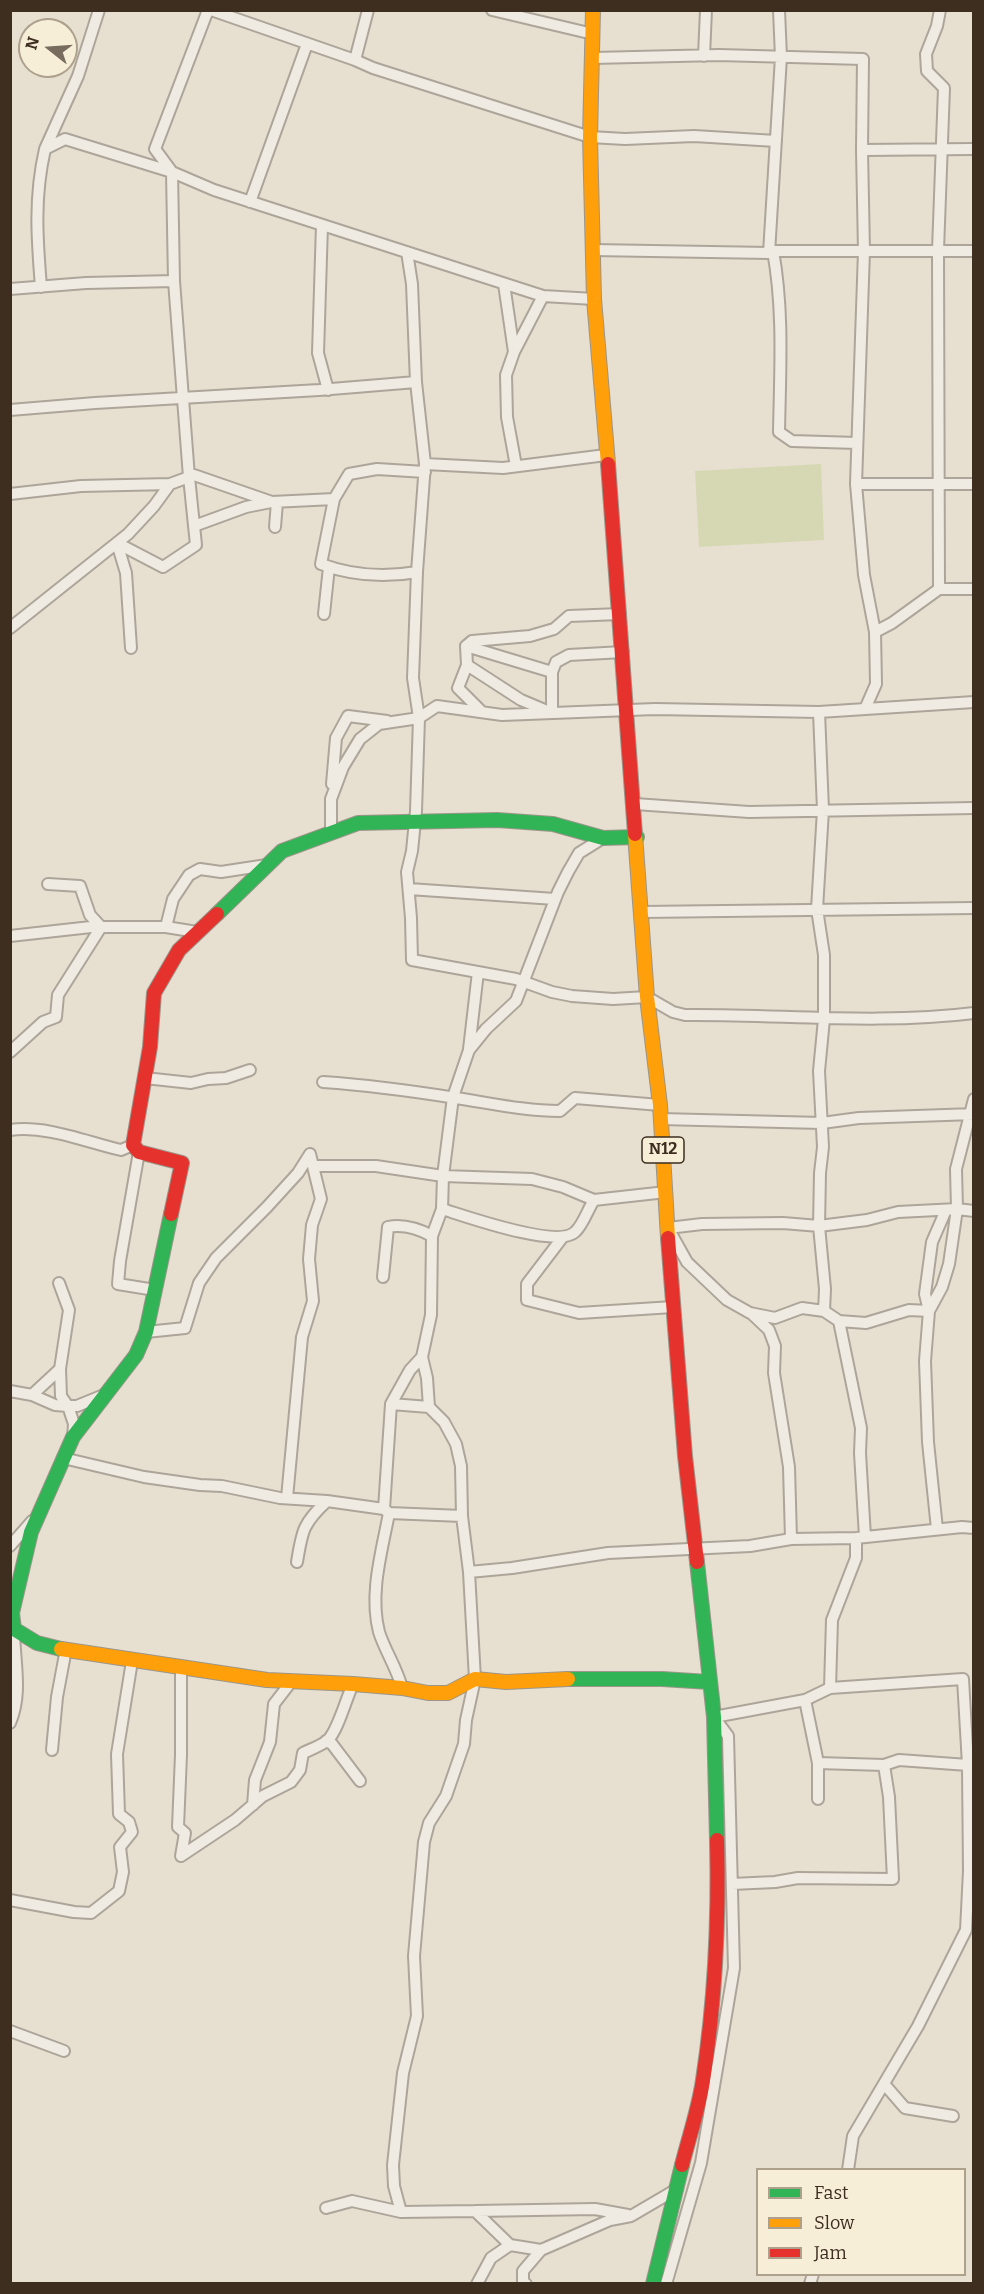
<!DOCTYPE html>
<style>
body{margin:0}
#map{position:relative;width:984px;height:2294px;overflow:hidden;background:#e7e0d1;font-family:Bitter,serif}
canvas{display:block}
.frame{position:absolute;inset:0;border:12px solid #3d2e20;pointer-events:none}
.legend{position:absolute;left:756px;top:2168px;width:210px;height:108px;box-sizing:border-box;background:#f7eed8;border:2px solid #ada18e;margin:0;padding:8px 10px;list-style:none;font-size:18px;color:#3d2e20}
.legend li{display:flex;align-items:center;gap:12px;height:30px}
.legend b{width:30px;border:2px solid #ada18e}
.north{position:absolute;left:18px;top:18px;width:60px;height:60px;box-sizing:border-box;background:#f7eed8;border:2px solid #ada18e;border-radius:50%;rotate:287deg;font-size:16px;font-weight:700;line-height:24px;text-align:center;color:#3d2e20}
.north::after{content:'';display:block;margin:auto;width:21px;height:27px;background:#786c5e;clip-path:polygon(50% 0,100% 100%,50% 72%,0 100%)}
</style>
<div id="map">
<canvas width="984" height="2294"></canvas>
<div class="frame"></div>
<ul class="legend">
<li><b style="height:8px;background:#30b455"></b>Fast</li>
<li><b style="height:8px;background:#ff9f0a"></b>Slow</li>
<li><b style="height:8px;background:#e5322d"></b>Jam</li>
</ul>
<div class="north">N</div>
</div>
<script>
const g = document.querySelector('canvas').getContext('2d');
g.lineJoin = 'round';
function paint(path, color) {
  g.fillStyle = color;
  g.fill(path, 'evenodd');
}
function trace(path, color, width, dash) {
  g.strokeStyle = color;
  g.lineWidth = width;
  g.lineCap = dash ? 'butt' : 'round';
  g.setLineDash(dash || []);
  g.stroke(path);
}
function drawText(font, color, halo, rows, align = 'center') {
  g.font = font + ' Bitter,serif';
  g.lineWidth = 4.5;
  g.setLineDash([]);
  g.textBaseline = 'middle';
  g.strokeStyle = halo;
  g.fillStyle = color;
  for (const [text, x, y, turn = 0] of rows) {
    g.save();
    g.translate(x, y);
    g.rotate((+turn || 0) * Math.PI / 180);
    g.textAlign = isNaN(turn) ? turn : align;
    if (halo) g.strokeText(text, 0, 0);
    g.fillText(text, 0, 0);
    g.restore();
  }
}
const green = new Path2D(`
 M821 464 824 540 699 547 695 471Z`);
const street = new Path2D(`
 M99 10 78 76 45 149 65 139 172 172 214 190 543 296 594 299
 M211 10 355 60 373 68 590 137 625 139 694 136 776 141
 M492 10 593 34
 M704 56 706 10
 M593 58 719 55 863 59 862 150 864 251 856 484 864 575 875 632 876 684 865 709
 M355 60 368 10
 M862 150 974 149
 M250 202 307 44
 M322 225 318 353 328 390
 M593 250 769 253 773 251H974
 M773 251C784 311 780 372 779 432L792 441 857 443
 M407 252 412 284 416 382 425 464 417 572 413 678 419 718 416 811 412 851 407 872 411 918 412 960 516 979 552 992 572 996 613 999 647 997 673 1012 685 1015C781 1014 877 1025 974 1013
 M769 253 781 57 779 10
 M504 284 514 352 506 375 507 417 516 466
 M41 287C37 238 34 197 45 149
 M10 289 86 283 174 281
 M514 352 543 296
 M10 410 95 403 319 390 416 382
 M425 464 503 468 606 455
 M856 484H974
 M10 494 81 486 170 484
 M334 499 321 564C353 576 383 578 417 572
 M194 526 246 507 271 502
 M275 527 277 502
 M117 543 163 567 196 545 189 477 194 475 272 502 334 499 349 474 377 469 425 472
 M117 543 126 573 131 648
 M939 589 938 250 944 88 927 71 926 54 937 26 940 10
 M324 614 329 567
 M10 628 128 534 154 506 170 484 189 477 174 281 172 172 155 149 208 10
 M875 632 892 623 939 589H974
 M466 646 552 672V713L521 700 467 665
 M466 646 472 641 530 636 554 629 569 616 620 614
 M466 646 467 665 458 688 482 712
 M552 672 556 662 569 655 623 652
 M819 712 823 810 817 909 824 955V1019L819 1071 823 1147 820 1173 819 1226 825 1289 824 1311
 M332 784 336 738 348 716 387 721
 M635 804 749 812 974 808
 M331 833V799L343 767 360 739 379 724 419 718 437 706 502 715 655 709 819 712 974 702
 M409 889 555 899
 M642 912 974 908
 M166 927 173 899 189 875 200 869 221 872 267 865
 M10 936 91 927H166L197 932
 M469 1049 478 972
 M10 1052 43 1022 56 1017 58 995 101 927 90 915 80 886 48 884
 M145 1078 191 1083 208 1079 226 1078 250 1070
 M323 1082C367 1085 412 1091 456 1098 490 1103 525 1111 560 1111L575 1098 660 1105
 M660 1119 822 1123 859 1118 974 1114
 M10 1130C47 1125 86 1142 121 1150L133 1145
 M139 1152 120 1261 118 1284 155 1290
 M313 1166H376L443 1176 532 1179 563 1187 594 1200
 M442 1209C465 1216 557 1249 575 1232 583 1225 588 1209 594 1200L666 1192
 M562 1238 527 1284V1300L579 1313 673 1307
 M383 1277 388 1227C403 1224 419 1229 432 1236
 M929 1311 942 1287 949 1264 957 1209 956 1169 974 1099
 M751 1313 769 1330 775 1346 774 1373 789 1467 791 1539
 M839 1321 866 1323 909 1310 929 1311
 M146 1332 185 1328 199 1283 216 1258 267 1207 298 1173 310 1154
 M60 1369 61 1396 68 1406 74 1424 73 1437
 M10 1391 32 1395 55 1405 68 1406H77L104 1395
 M32 1395 60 1369 69 1310 59 1283
 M391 1404 429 1407
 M63 1458 144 1477 200 1485 222 1486 280 1498 327 1501 384 1509 389 1513 462 1516
 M287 1498 302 1337 313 1301 309 1259 312 1225 321 1199 310 1154
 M384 1509 391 1404 410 1370 422 1357 431 1315 432 1236 442 1209 443 1176 453 1097 469 1050 486 1029 516 1001 558 892 568 872 579 853 603 838
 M389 1513C382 1551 369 1593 379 1632 385 1651 397 1668 402 1688
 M937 1529 928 1442 925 1361 929 1311 925 1294 932 1242 946 1210
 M865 1537 860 1453 861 1428 839 1321 824 1311 802 1308 775 1318 750 1313 727 1300 687 1262 668 1228 702 1224 783 1223 819 1226 867 1220 898 1212 957 1209 974 1211
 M10 1546 32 1521
 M297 1562C302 1531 303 1523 327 1501
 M469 1572 512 1568 608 1553 750 1546 791 1539 856 1538 962 1527 974 1528
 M181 1668V1755L178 1827 185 1833 181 1856
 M830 1688 832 1620 856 1558V1538
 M805 1700 818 1763
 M10 1723C23 1693 14 1661 14 1629
 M326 1741 332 1744 360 1781
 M52 1750 57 1697 66 1649
 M884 1765 899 1760 968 1765 973 1769
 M253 1805 255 1780 270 1742 274 1704 291 1682
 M181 1856 235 1820 263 1796 291 1782 300 1770 303 1753C311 1749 321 1746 328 1740 338 1730 346 1699 353 1684
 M732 1884 775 1882 798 1878 893 1879 889 1797 884 1765 818 1763V1799
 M10 1900 74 1912 91 1913 119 1891 123 1872 120 1847 132 1832 129 1822 119 1814 117 1754 132 1661
 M10 2031 64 2051
 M885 2085 905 2108 953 2116
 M848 2170 853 2136 918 2026 966 1930 969 1871 968 1768
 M326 2208 352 2201 401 2212 475 2211 510 2245 541 2250 610 2220 631 2216 677 2189
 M475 2211 595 2209 628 2215
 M401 2212 394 2186 393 2165 403 2073 417 2016 414 1956 424 1842 429 1823 446 1796 464 1744 466 1720 475 1679 469 1572 462 1516 461 1466 456 1444 444 1422 429 1407 427 1378 422 1357
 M477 2284 491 2258 510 2245
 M526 2284 523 2282V2271L541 2250
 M666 2284 701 2163 734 1968 728 1736 714 1717 805 1700 830 1688 963 1679 968 1765 974 1776
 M810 2284 813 2274`);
const fast = new Path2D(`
 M217 914 282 851 358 823 497 820 553 824 603 838 637 837
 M697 1562 714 1717 717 1840
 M61 1649 37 1643 14 1629 12 1613 31 1532 73 1437 136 1355 146 1332 171 1214
 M568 1679H662L709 1682
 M653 2284 682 2165`);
const slow = new Path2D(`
 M593 10 590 137 594 299 608 464
 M635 834 647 997 660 1105 668 1238
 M61 1649 267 1680 353 1684 402 1688 428 1693H448L475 1679 506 1682 568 1679`);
const jam = new Path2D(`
 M608 464 635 834
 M171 1214 182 1163 139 1152 133 1145 150 1047 154 993 179 950 217 914
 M668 1238 685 1456 697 1562
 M682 2165C689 2137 699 2108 703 2080 715 2001 719 1919 717 1840`);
const shields = [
 [663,1150,42]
];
const shieldNames = [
 ["N12",663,1150]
];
paint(green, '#d6d7b3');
trace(street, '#ada599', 14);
trace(fast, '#9c958a', 16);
trace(slow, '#9c958a', 16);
trace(jam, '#9c958a', 16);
trace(street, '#efebe3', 10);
trace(fast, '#30b455', 14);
trace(slow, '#ff9f0a', 14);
trace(jam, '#e5322d', 14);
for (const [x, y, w] of shields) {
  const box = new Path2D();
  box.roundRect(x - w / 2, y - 13, w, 26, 4.5);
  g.fillStyle = '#f7eed8';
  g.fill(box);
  trace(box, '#3d2e20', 1.5);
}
drawText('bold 16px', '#3d2e20', null, shieldNames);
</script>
